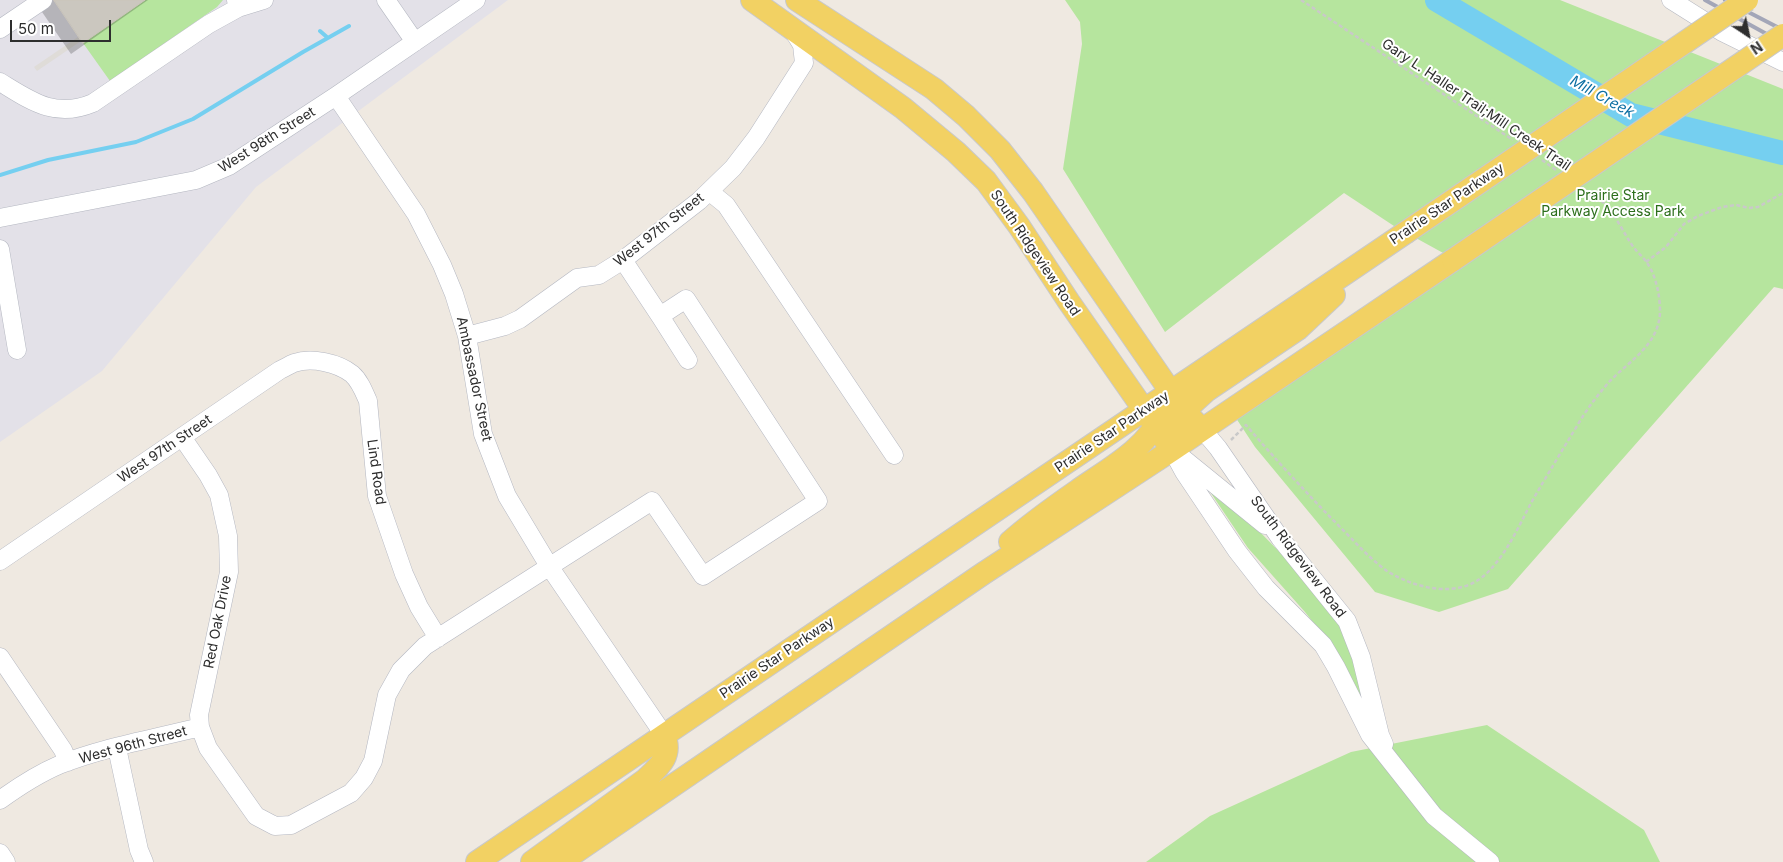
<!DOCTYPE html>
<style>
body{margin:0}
#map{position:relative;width:1783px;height:862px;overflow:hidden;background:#efe9e1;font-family:Inter,sans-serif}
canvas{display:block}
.north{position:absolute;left:1723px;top:10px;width:50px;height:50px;-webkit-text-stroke:4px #fff;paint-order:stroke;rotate:146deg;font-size:14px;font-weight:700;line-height:20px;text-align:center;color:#2e2e2e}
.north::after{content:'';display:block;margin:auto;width:18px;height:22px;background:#2e2e2e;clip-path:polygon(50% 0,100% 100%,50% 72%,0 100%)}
.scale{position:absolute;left:10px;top:20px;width:101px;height:22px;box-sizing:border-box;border:2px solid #2e2e2e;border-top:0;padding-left:6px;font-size:15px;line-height:18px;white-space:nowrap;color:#2e2e2e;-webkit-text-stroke:4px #fff;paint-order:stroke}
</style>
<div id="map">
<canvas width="1783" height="862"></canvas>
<div class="north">N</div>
<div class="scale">50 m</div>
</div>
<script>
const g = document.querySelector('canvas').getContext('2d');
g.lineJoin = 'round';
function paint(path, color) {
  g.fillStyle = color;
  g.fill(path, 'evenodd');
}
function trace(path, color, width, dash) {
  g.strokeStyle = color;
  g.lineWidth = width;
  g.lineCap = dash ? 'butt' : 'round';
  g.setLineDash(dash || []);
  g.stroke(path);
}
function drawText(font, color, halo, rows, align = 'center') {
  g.font = font + ' Inter,sans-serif';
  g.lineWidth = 4;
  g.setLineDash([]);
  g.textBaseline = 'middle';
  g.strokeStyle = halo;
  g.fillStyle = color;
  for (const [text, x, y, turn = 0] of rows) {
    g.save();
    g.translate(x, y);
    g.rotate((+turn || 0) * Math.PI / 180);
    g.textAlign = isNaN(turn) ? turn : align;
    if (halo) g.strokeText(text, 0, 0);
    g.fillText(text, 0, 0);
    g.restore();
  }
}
const industrial = new Path2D(`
 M0 0H508L256 187 102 371 0 442Z`);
const green = new Path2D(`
 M145 0H223L217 7 110 81 83 43Z
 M1065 0H1560L1783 89V289L1774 287 1508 589 1439 612 1375 592 1255 447 1230 409 1445 254 1394 226 1344 193 1165 332 1063 169 1082 44 1080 22Z
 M1204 483 1257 529 1310 583 1348 637 1374 724 1323 635 1305 612 1248 548Z
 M1487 725 1644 830 1660 862H1146L1210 816 1351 752Z`);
const plaza = new Path2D(`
 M78 37 81 41 37 71 34 67Z`);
const shadow = new Path2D(`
 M34 0H148L71 54 42 12 40 5Z`);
const stream = new Path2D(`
 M320 31 328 38
 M0 175 48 160 136 142 193 119 303 52 349 26`);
const river = new Path2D(`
 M1437 0 1631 115 1783 153`);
const building = new Path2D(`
 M54 0H145L83 43Z`);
const path = new Path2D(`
 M1301 0 1513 140
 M1542 160 1556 170
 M1646 262 1666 247 1684 224 1698 216 1722 207 1736 205 1749 208 1758 207 1783 193
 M1231 440 1246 425C1277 461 1308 495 1341 528 1356 543 1370 559 1387 571 1416 589 1461 600 1488 572 1507 553 1519 526 1531 503 1546 477 1561 452 1577 426 1586 410 1597 396 1609 382 1629 361 1659 345 1660 312 1660 295 1656 274 1645 260 1640 254 1634 249 1630 242 1623 231 1616 217 1607 206 1602 200 1592 195 1585 190`);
const minor = new Path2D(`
 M386 0 415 42
 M1671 0 1722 32 1783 62
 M238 8 264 0
 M0 29 43 0
 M0 82C31 101 55 119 93 103L209 24 238 8 236 0
 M336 96 416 214 442 265 454 294 467 336 483 434 507 496 549 566 664 735
 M710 192 726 205 894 455
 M0 218 196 180 229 166 336 96 476 0
 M0 249 17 350
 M660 316 688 360
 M467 336 505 326 520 319 577 278 599 275 623 260 699 201 733 168 756 138 804 63 802 45 792 29
 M1202 429 1218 448 1280 538 1347 621 1361 657 1380 735 1384 744
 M182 437 208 475 219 495 228 536 229 572 199 715 200 727
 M1172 450 1184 472 1237 551 1266 588 1323 645 1336 667 1370 735 1434 816 1490 862
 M1180 456 1265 525
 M0 561 280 370C285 368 289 365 294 363 312 357 338 363 352 374 360 381 364 392 368 401L377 496 404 574 419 607 438 638
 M0 657 63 750 68 762
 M117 748 139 850 144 862
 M0 800C18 787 38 774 59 765 104 747 153 739 200 727L208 748 256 816 275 826 291 825 351 793 364 778 373 761 387 695 401 670 425 646 652 501 703 576 818 501 686 299 660 316 623 260
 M0 853 6 862`);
const major = new Path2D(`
 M752 0 903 108 956 152 986 181 1019 226 1069 302 1172 450
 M797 0 934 89 966 116 1000 150 1033 192 1184 411 1202 429
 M1172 450 1173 429 1184 411 1206 391 1298 329 1334 295
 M1010 542C1031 523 1054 507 1077 491 1108 469 1146 450 1162 414
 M477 862 1405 233
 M532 862 645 780C659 767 673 756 664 735
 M561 862 984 573 1172 450 1453 260`);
const rail = new Path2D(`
 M1705 0 1783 43
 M1725 0 1783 30`);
const majorBridge = new Path2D(`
 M1405 233 1747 0
 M1453 260 1783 35`);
const streetNames = [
 ["Gary L. Haller Trail;Mill Creek Trail",1476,105,34],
 ["West 98th Street",267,140,-32],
 ["Prairie Star Parkway",1447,204,-34],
 ["West 97th Street",659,230,-38],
 ["South Ridgeview Road",1035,253,56],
 ["Ambassador Street",474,379,78],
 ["Prairie Star Parkway",1112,432,-34],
 ["West 97th Street",165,449,-34],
 ["Lind Road",376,472,82],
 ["South Ridgeview Road",1298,557,53],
 ["Red Oak Drive",218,622,-79],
 ["Prairie Star Parkway",777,658,-34],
 ["West 96th Street",133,745,-15]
];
const parkNames = [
 ["Prairie Star",1613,196],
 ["Parkway Access Park",1613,212]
];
const waterNames = [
 ["Mill Creek",1602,97,29]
];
paint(industrial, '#e3e1e8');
paint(green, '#b6e59e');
paint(plaza, '#dfdcd8');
paint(shadow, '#0003');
trace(stream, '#75cff0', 4);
trace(river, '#75cff0', 24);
paint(building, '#cbc7bf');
trace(building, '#cbc5ba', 1);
trace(minor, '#b4b7c1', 19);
trace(major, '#c9c9c9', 24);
trace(path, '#c9c9c9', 2.5, [4, 2.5]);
trace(minor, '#fff', 18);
trace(major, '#f2d163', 22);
trace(rail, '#a3a6b8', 4);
trace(majorBridge, '#c9c9c9', 24, []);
trace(majorBridge, '#f2d163', 22);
drawText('14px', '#2e2e2e', '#fff', streetNames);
drawText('14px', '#2c6e1b', '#fff', parkNames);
drawText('italic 15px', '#0d6fa3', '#fff', waterNames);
</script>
